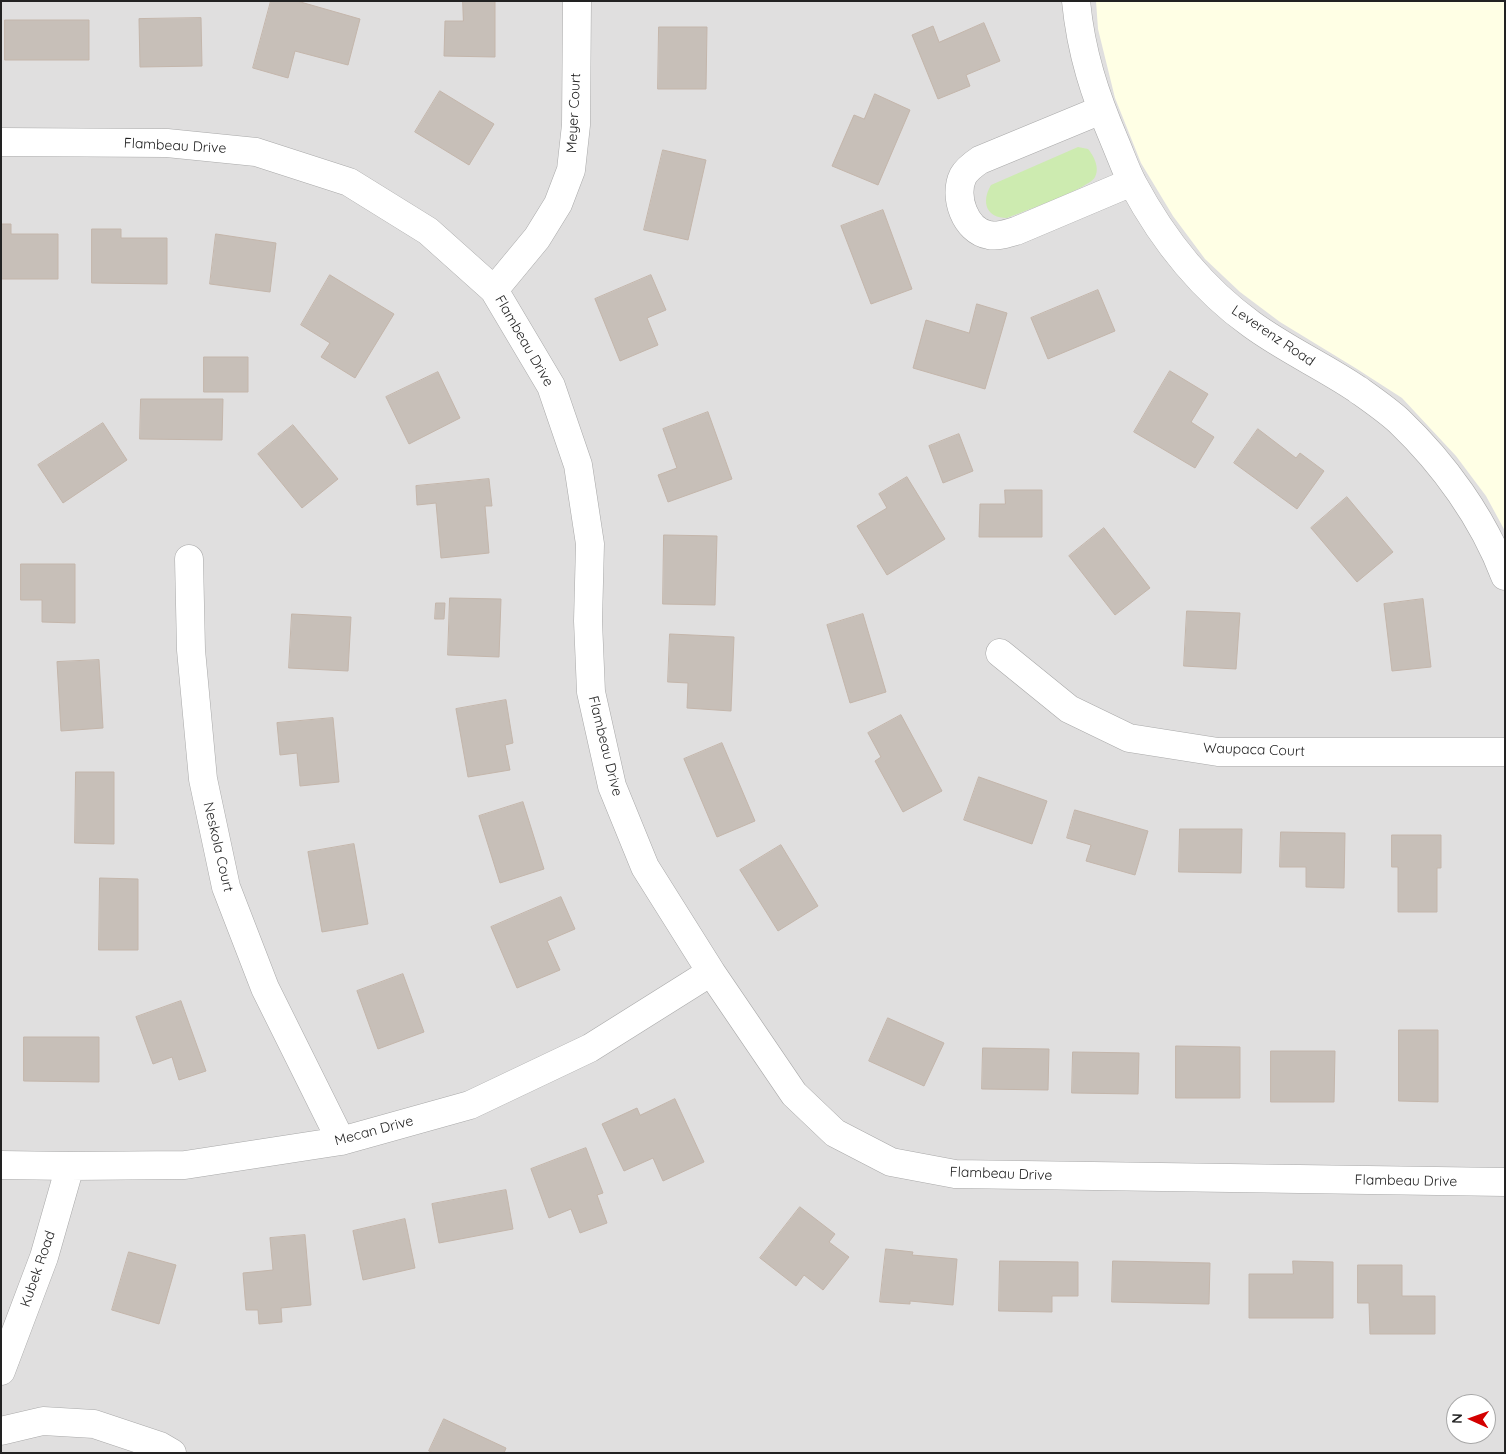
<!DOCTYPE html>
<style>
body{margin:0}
#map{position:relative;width:1506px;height:1454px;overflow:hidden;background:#f2efe9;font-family:Quicksand,sans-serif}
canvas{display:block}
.frame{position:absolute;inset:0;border:2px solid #222;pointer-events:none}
.north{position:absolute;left:1446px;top:1394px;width:50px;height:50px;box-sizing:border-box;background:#fff;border:1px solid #a7a7a7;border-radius:50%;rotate:272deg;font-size:14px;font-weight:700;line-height:20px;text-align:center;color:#222}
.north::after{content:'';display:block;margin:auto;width:18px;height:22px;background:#d40000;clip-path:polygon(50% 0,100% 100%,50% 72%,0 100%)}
</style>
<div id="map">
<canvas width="1506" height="1454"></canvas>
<div class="frame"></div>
<div class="north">N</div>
</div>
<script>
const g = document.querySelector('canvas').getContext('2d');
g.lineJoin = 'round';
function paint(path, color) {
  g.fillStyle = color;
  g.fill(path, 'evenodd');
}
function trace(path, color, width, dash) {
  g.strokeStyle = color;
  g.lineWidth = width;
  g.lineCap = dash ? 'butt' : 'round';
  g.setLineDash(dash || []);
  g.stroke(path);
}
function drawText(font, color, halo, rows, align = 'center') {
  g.font = font + ' Quicksand,sans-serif';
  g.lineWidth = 5;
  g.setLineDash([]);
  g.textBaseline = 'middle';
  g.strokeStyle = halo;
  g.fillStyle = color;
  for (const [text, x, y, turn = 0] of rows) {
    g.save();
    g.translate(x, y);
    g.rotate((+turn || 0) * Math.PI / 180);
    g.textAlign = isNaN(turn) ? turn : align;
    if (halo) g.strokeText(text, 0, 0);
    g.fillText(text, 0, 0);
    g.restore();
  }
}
const residential = new Path2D(`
 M1 1H1505V1453H1ZM1456 1404H1486V1434H1456Z`);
const education = new Path2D(`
 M1096 1H1505V531L1486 496 1456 456 1402 398 1357 369 1280 322 1240 292 1205 259 1173 216 1141 163 1115 98 1098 29Z`);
const grass = new Path2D(`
 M1078 147 1088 149C1094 156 1100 168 1095 177 1090 188 1022 212 1007 218 986 218 981 202 991 185Z`);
const building = new Path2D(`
 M271 1H297L360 19 348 65 295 51 288 78 253 68Z
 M463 1H495V57L444 56 445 21H463Z
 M201 18 202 66 140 67 139 19Z
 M5 20H89V60H5Z
 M984 23 1000 61 966 75 970 86 938 99 912 35 933 26 939 42Z
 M659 27H707L706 89H658Z
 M440 91 494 124 469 165 415 132Z
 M875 94 910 110 878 185 832 166 854 115 864 119Z
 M663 150 706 160 688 240 644 230Z
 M883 210 912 289 871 304 841 226Z
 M1 224H11V234H58V279H1Z
 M92 229H121V238H167V284L92 283Z
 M216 234 276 243 270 292 210 284Z
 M330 275 394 314 355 378 321 357 330 343 301 325Z
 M651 275 666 310 647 318 658 345 620 361 595 299Z
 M1098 290 1115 331 1048 359 1031 318Z
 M977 304 1007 313 985 389 913 368 926 320 969 333Z
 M204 357H248V392H204Z
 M1170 371 1208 394 1191 422 1214 437 1195 468 1134 432Z
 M438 372 460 418 409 444 386 397Z
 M141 399H223L222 440 140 439Z
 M708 412 732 479 668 502 658 475 677 468 663 429Z
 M103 423 127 460 63 503 38 465Z
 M293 425 338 479 302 508 258 454Z
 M1258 429 1296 458 1300 453 1324 471 1297 509 1234 463Z
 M959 434 973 471 943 483 929 446Z
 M907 477 945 539 887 575 857 526 887 508 879 494Z
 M489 479 492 506H485L489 553 441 558 436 503 417 505 416 486Z
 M1005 490H1042V537H979L980 504H1005Z
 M1347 497 1393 552 1357 582 1311 528Z
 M1104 528 1150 588 1115 615 1069 556Z
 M664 535 717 536 715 605 663 604Z
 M21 564H75V623L42 622V600H21Z
 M450 598 501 599 499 657 448 655Z
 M1423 599 1431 667 1392 671 1384 604Z
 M436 603H445L444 619H435Z
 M1187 611 1240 613 1236 669 1184 666Z
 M292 614 351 617 348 671 289 668Z
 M863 614 886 692 850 703 827 625Z
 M670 634 734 637 731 711 687 708 688 683 668 682Z
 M99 660 103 728 61 731 57 662Z
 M506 700 513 743 505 745 510 770 468 777 456 709Z
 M901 715 942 791 903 812 875 761 881 757 868 733Z
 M333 718 339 782 300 786 297 753 280 755 277 723Z
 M722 743 755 821 717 837 684 759Z
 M76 772H114V844L75 843Z
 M979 777 1047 801 1032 844 964 820Z
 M523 802 544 869 500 883 479 816Z
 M1075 810 1148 831 1135 875 1086 861 1091 845 1067 838Z
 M1180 829H1242L1241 873 1179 872Z
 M1281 832 1345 833 1344 888 1306 887V867H1280Z
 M1392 835H1441V868H1437V912H1398V867H1392Z
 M354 844 368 924 322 932 308 852Z
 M781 845 818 906 778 931 740 870Z
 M100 878 138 879V950H99Z
 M561 897 575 929 547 941 560 970 517 988 491 927Z
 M403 974 424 1032 378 1049 357 991Z
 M181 1001 206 1071 179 1080 172 1057 153 1064 136 1017Z
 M888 1018 944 1043 924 1086 869 1061Z
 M1399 1030H1438V1102L1399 1101Z
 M24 1037H99V1082L24 1081Z
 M1176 1046 1240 1047V1098H1176Z
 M983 1048 1049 1049 1048 1090 982 1089Z
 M1271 1051H1335L1334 1102H1271Z
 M1073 1052 1139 1053 1138 1094 1072 1093Z
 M675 1099 704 1162 663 1181 653 1158 624 1171 602 1124 637 1108 640 1115Z
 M586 1148 603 1193 597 1195 607 1223 580 1233 571 1209 549 1218 531 1169Z
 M506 1190 513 1229 439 1243 432 1204Z
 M800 1207 835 1234 829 1242 849 1257 823 1290 804 1275 796 1286 760 1258Z
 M405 1219 415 1268 363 1280 353 1231Z
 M305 1235 311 1305 281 1308 282 1322 259 1324 258 1310H246L243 1273 273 1270 270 1238Z
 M886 1249 913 1252 912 1255 957 1259 953 1305 910 1301V1304L880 1302Z
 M129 1252 176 1265 159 1324 112 1310Z
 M1000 1261 1078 1262V1296H1052V1312L999 1311Z
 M1113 1261 1210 1263 1209 1304 1112 1302Z
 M1293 1261 1333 1262V1318H1249V1274H1293Z
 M1358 1265H1402V1296H1435V1334H1370L1369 1303H1358Z
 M444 1419 506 1448 504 1453H433L429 1451Z`);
const minor = new Path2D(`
 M1076 1C1081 53 1095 95 1115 142 1121 156 1126 171 1133 184 1162 238 1201 288 1251 324 1285 349 1323 366 1357 389 1371 399 1387 410 1399 421 1444 464 1483 518 1505 576
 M1101 110 980 160C974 164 967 169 963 176 953 196 965 231 989 235 998 237 1008 233 1016 231L1132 182
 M1 142 167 143 256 152 349 182 428 231 494 290 551 386 578 465 590 544 588 621 591 692 612 786 645 867 711 972 794 1094 835 1133 891 1162 955 1174 1505 1182
 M494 290 537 238 558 204 571 170 576 125 577 1
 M189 559 191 650 203 779 226 887 265 988 341 1141
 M1000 653 1069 709 1129 738 1218 752H1505
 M1 1165 70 1166 185 1165 341 1141 470 1105 590 1048 711 972
 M1 1371 44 1257 70 1166
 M1 1431 43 1421 94 1424 160 1446 172 1453`);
const streetNames = [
 ["Meyer Court",574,113,-87],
 ["Flambeau Drive",175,146,3],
 ["Leverenz Road",1273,336,34],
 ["Flambeau Drive",524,341,60],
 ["Flambeau Drive",605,746,76],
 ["Waupaca Court",1254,750,2],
 ["Neskola Court",218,847,77],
 ["Mecan Drive",374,1131,-15],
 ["Flambeau Drive",1001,1174,2],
 ["Flambeau Drive",1406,1181,1],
 ["Kubek Road",38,1269,-71]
];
paint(residential, '#e0dfdf');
paint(education, '#ffffe5');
paint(grass, '#cdebb0');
paint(building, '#c7bfb8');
trace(building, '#c4b6ab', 1);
trace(minor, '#a9a9a9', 29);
trace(minor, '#fff', 28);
drawText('14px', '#222', '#fff', streetNames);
</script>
